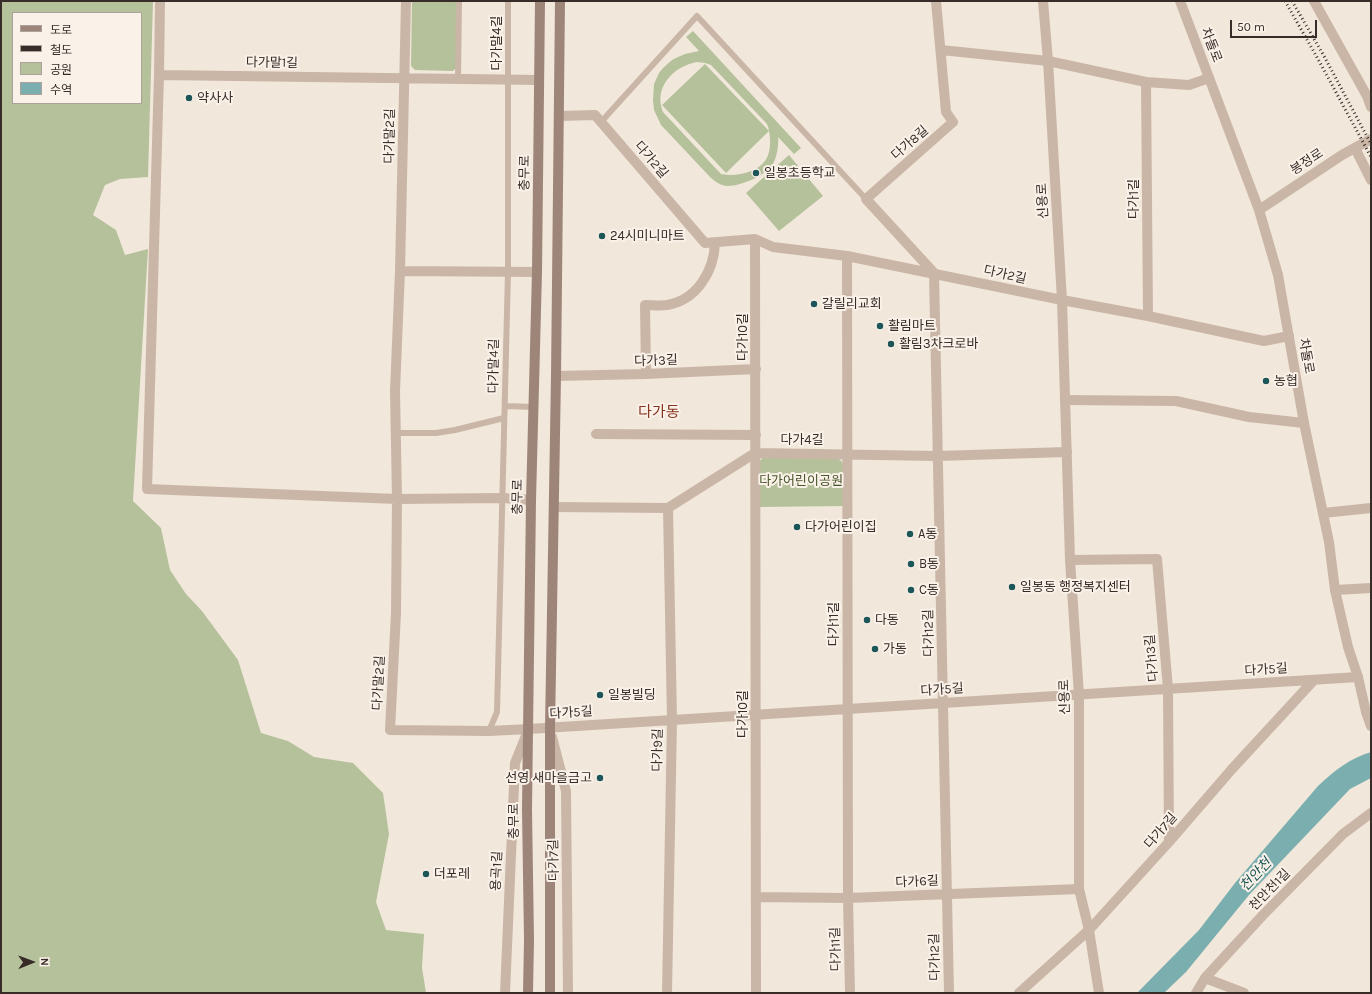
<!DOCTYPE html>
<meta charset="utf-8">
<style>
body{margin:0}
#map{position:relative;width:1372px;height:994px;overflow:hidden;background:#f2e7db;font-family:Karla,"Noto Sans KR",sans-serif}
canvas{display:block}
.frame{position:absolute;inset:0;border:2px solid #372c28;pointer-events:none}
.legend{position:absolute;left:12px;top:12px;width:130px;height:92px;box-sizing:border-box;background:#faf1e8;border:1px solid #aca29b;margin:0;padding:5px 7px;list-style:none;font-size:12px;color:#372c28}
.legend li{display:flex;align-items:center;gap:8px;height:20px}
.legend b{width:20px;border:1px solid #aca29b}
.north{position:absolute;left:12px;top:942px;width:40px;height:40px;-webkit-text-stroke:3px #faf1e8;paint-order:stroke;rotate:89deg;font-size:11px;font-weight:700;line-height:16px;text-align:center;color:#372c28}
.north::after{content:'';display:block;margin:auto;width:14px;height:18px;background:#372c28;clip-path:polygon(50% 0,100% 100%,50% 72%,0 100%)}
.scale{position:absolute;left:1230px;top:20px;width:87px;height:18px;box-sizing:border-box;border:2px solid #372c28;border-top:0;padding-left:5px;font-size:12px;line-height:14px;white-space:nowrap;color:#372c28;-webkit-text-stroke:3px #faf1e8;paint-order:stroke}
</style>
<div id="map">
<canvas width="1372" height="994"></canvas>
<div class="frame"></div>
<ul class="legend">
<li><b style="height:5px;background:#9e8579"></b>도로</li>
<li><b style="height:5px;background:#372c28"></b>철도</li>
<li><b style="height:11px;background:#b5c19b"></b>공원</li>
<li><b style="height:11px;background:#7aaeaf"></b>수역</li>
</ul>
<div class="north">N</div>
<div class="scale">50 m</div>
</div>
<script>
const g = document.querySelector('canvas').getContext('2d');
g.lineJoin = 'round';
function paint(path, color) {
  g.fillStyle = color;
  g.fill(path, 'evenodd');
}
function trace(path, color, width, dash) {
  g.strokeStyle = color;
  g.lineWidth = width;
  g.lineCap = dash ? 'butt' : 'round';
  g.setLineDash(dash || []);
  g.stroke(path);
}
function drawText(font, color, halo, rows, align = 'center') {
  g.font = font + ' Karla,"Noto Sans KR",sans-serif';
  g.lineWidth = 4;
  g.setLineDash([]);
  g.textBaseline = 'middle';
  g.strokeStyle = halo;
  g.fillStyle = color;
  for (const [text, x, y, turn = 0] of rows) {
    g.save();
    g.translate(x, y);
    g.rotate((+turn || 0) * Math.PI / 180);
    g.textAlign = isNaN(turn) ? turn : align;
    if (halo) g.strokeText(text, 0, 0);
    g.fillText(text, 0, 0);
    g.restore();
  }
}
const green = new Path2D(`
 M1 1H153L148 177 120 179 105 185 93 215 116 230 125 255 148 249 133 501 161 528 170 570 186 594 202 611 238 660 261 733 288 741 314 757 353 763 383 793 389 834 376 902 386 930 424 934 422 968 426 993H1ZM13 13H141V103H13Z
 M412 1H457V67L453 71 415 70 411 66Z
 M693 31 801 148 794 154 778 137C779 145 777 155 774 162 768 175 741 186 728 186 721 186 716 182 711 178L661 125 654 110 653 100 654 84 659 73 663 68 672 60 678 57 685 54 699 51 686 37ZM697 62 705 63 711 65 767 124C771 134 772 152 765 161 756 173 735 177 721 174L663 112C653 87 674 66 697 62Z
 M705 64 769 131 726 173 662 105Z
 M789 155 823 196 779 231 746 193Z
 M765 455 837 457 843 463 844 506 759 507 758 463Z`);
const water = new Path2D(`
 M1371 752V778L1350 789 1249 895 1186 972 1164 993H1137L1199 930 1235 883 1318 786C1335 770 1349 759 1371 752Z`);
const service = new Path2D(`
 M458 79 459 1
 M601 122 697 16 866 199
 M505 406 534 407
 M396 433H436L455 430 504 418
 M489 731 497 712 508 272V1`);
const minor = new Path2D(`
 M160 1 159 75 539 80
 M406 1 400 271 395 391 397 499 396 613 390 730 489 731 529 729 1358 677
 M936 1 946 112 953 122 866 199 934 273 949 993
 M1314 1 1367 96 1371 107
 M941 50 1048 61 1146 82 1189 85 1209 78
 M159 75 147 489 397 499 503 498 531 500
 M1146 82 1148 316
 M559 116 595 115 705 243 755 239 773 247 847 256 1062 300 1148 316 1264 341 1289 336
 M1355 148 1371 180
 M755 239 756 993
 M847 256 848 898 850 993
 M400 271 537 272
 M646 374 645 305C652 305 660 306 667 305 697 300 714 271 715 243
 M556 376 646 374 756 369
 M1065 400 1176 401 1249 417 1304 423
 M596 434 756 435
 M554 507 668 508 755 453 937 456 1067 452
 M1323 513 1371 508
 M1070 560 1157 559 1168 689 1169 842
 M1335 590 1371 588
 M552 737 566 791 568 993
 M756 897 848 898 1079 889
 M1205 978 1244 993
 M505 993 515 763 528 731
 M667 993 672 720 668 508
 M1019 993 1089 930 1169 842 1232 769 1314 680
 M1196 993 1205 978 1263 915 1343 834 1371 813`);
const tertiary = new Path2D(`
 M1043 1 1048 61 1062 300 1070 560 1079 695V889L1089 930 1099 993
 M1180 1 1259 210 1278 275 1304 423 1329 542 1335 590 1348 647 1358 677 1366 712 1371 726
 M1259 210 1342 155 1371 139`);
const secondary = new Path2D(`
 M528 993 529 940 527 809 531 500 537 272 540 1
 M550 993V728L556 376 560 1`);
const rail = new Path2D(`
 M1285 1 1318 59 1371 157
 M1292 1 1324 56 1371 144`);
const markers = [
 [189,98,4,"#1d5658"],
 [756,173,4,"#1d5658"],
 [602,236,4,"#1d5658"],
 [814,304,4,"#1d5658"],
 [880,326,4,"#1d5658"],
 [891,344,4,"#1d5658"],
 [1266,381,4,"#1d5658"],
 [797,527,4,"#1d5658"],
 [910,534,4,"#1d5658"],
 [911,564,4,"#1d5658"],
 [1012,587,4,"#1d5658"],
 [911,590,4,"#1d5658"],
 [867,620,4,"#1d5658"],
 [875,649,4,"#1d5658"],
 [600,695,4,"#1d5658"],
 [600,778,4,"#1d5658"],
 [426,874,4,"#1d5658"]
];
const streetNames = [
 ["다가말4길",497,43,-90],
 ["차돌로",1211,45,69],
 ["다가말1길",272,63,1],
 ["다가말2길",390,136,-89],
 ["다가8길",910,143,-41],
 ["다가2길",651,160,49],
 ["봉정로",1307,162,-33],
 ["충무로",525,173,-89],
 ["다가1길",1134,199,-90],
 ["신용로",1043,201,-93],
 ["다가2길",1005,275,12],
 ["다가10길",743,337,-90],
 ["차돌로",1306,356,80],
 ["다가3길",656,361,-2],
 ["다가말4길",494,366,-89],
 ["다가4길",802,440],
 ["충무로",518,497,-89],
 ["다가11길",834,624,-90],
 ["다가12길",929,633,-91],
 ["다가13길",1152,658,-95],
 ["다가5길",1266,670,-4],
 ["다가말2길",379,683,-87],
 ["다가5길",942,690,-4],
 ["신용로",1065,697,-92],
 ["다가5길",571,713,-4],
 ["다가10길",743,714,-90],
 ["다가9길",658,750,-89],
 ["충무로",514,821,-90],
 ["다가7길",1161,831,-49],
 ["다가7길",554,860,-91],
 ["용곡1길",497,871,-87],
 ["다가6길",917,882,-3],
 ["천안천1길",1270,890,-46],
 ["다가11길",836,949,-91],
 ["다가12길",935,957,-91]
];
const poiNames = [
 ["약사사",197,98],
 ["일봉초등학교",764,173],
 ["24시미니마트",610,236],
 ["갈릴리교회",822,304],
 ["활림마트",888,326],
 ["활림3차크로바",899,344],
 ["농협",1274,381],
 ["다가어린이집",805,527],
 ["A동",918,534],
 ["B동",919,564],
 ["일봉동 행정복지센터",1020,587],
 ["C동",919,590],
 ["다동",875,620],
 ["가동",883,649],
 ["일봉빌딩",608,695],
 ["선영 새마을금고",592,778,"right"],
 ["더포레",434,874]
];
const parkNames = [
 ["다가어린이공원",801,481]
];
const waterNames = [
 ["천안천",1256,875,-47]
];
const quarterNames = [
 ["다가동",659,413]
];
paint(green, '#b5c19b');
paint(water, '#7aaeaf');
trace(service, '#cab6a7', 6);
trace(minor, '#cab6a7', 10);
trace(tertiary, '#cab6a7', 10);
trace(secondary, '#9e8579', 10);
trace(rail, '#372c28', 3, [1, 3]);
for (const [x, y, r, color] of markers) {
  const dot = new Path2D();
  dot.arc(x, y, r, 0, 2 * Math.PI);
  g.fillStyle = color;
  g.fill(dot);
  trace(dot, '#faf1e8', 1.5);
}
drawText('13px', '#372c28', '#faf1e8', streetNames);
drawText('13px', '#372c28', '#faf1e8', poiNames, 'left');
drawText('13px', '#47552b', '#faf1e8', parkNames);
drawText('italic 14px', '#1d5658', '#faf1e8', waterNames);
drawText('15px', '#863621', '#faf1e8', quarterNames);
</script>
